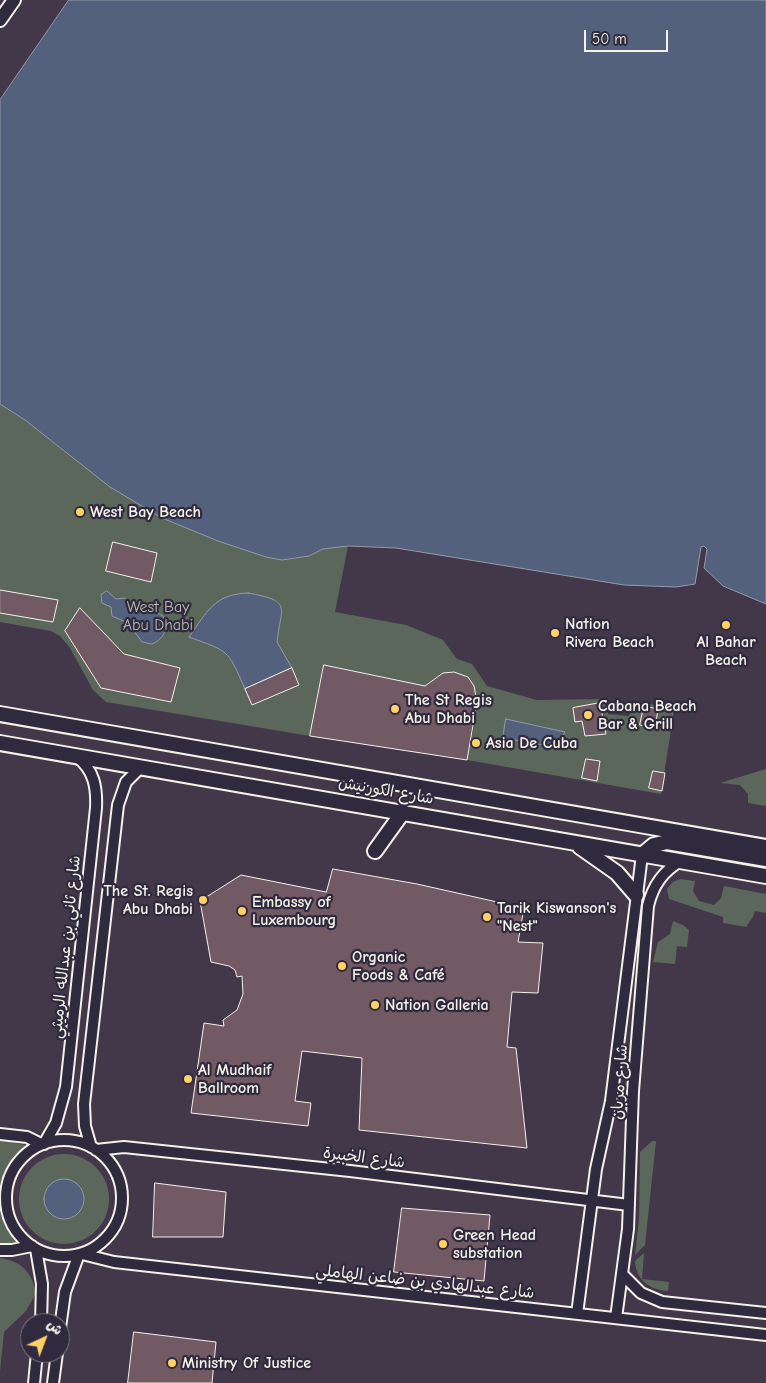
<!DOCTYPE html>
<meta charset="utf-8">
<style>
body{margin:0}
#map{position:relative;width:766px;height:1383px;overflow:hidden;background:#433849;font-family:"Comic Neue","Playpen Sans Arabic",sans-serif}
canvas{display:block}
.north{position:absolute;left:20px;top:1313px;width:50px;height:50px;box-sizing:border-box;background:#2f2a3d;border:1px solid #7e7a81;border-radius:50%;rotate:43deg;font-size:14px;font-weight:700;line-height:20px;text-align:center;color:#f4f1e8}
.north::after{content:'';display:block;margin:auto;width:18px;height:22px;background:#ffd166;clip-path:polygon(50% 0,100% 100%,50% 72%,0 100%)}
.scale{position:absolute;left:584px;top:30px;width:84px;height:22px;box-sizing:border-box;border:2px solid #f4f1e8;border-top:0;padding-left:6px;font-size:15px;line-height:18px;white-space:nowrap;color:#f4f1e8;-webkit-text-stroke:4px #2f2a3d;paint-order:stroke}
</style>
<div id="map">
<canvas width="766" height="1383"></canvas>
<div class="north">ش</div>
<div class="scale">50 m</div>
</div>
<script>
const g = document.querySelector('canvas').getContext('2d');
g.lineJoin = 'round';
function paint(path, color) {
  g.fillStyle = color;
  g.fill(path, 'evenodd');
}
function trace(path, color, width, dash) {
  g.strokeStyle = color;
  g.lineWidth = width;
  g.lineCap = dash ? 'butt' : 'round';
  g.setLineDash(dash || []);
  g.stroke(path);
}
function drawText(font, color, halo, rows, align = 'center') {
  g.font = font + ' "Comic Neue","Playpen Sans Arabic",sans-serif';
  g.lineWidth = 4.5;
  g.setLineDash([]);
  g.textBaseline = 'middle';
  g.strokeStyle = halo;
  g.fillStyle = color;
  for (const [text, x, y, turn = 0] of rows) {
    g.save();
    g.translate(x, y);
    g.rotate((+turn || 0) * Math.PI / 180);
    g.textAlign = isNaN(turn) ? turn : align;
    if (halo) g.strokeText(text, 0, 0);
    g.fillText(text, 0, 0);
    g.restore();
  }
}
const green = new Path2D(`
 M0 404 25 420 73 458 162 518 218 541 282 560 309 556 323 549 348 546 335 612 406 625 443 640 457 659 472 664 487 686 537 700 603 699 608 714 628 716 642 702 674 710 661 794 467 760C471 737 489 684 460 674 445 669 436 677 425 686L324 665 310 736 106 702 93 690 70 648 60 636 51 631 0 622Z
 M766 769V806L748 803V794L740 785 720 783Z
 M680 879 695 881 693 891 699 901 714 905 721 898 724 886 766 894V913L755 911 753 917 746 927 723 923V917L669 899 667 889 673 882Z
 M673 921 683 925 689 930 687 947 677 946 675 964 653 962 658 942 670 934Z
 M0 1140 30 1146C0 1180 0 1206 19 1246L0 1245Z
 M652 1141H656L645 1245 635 1255 639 1219 640 1152Z
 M19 1199a45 45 0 1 1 90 0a45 45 0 1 1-90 0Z
 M644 1253 642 1279 669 1282 668 1291C651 1290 636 1281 635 1261Z
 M0 1258C21 1261 32 1272 36 1293L26 1311 4 1332 0 1372Z`);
const water = new Path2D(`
 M69 0H766V604L723 586 704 568 707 549 704 546 701 547 695 584 676 587 624 585 396 548 348 546 323 549 309 556 282 560 266 557 218 541 162 518 110 487 25 420 0 404V100Z
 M107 591 116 599 125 598 137 608 153 611 163 616C168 629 165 638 152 644L142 642 128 623 112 616 111 607 102 603 101 595Z
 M248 593C293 601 281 606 277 642L292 668 245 689C227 648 229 652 189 637 207 612 214 594 248 593Z
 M506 719 565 732 560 740 562 748 503 738Z
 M44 1199a20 20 0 1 1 40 0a20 20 0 1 1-40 0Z`);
const building = new Path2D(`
 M113 542 157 553 151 582 106 571Z
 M0 590 58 600 53 622 0 613Z
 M80 608 124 654 180 668 171 702 101 688 65 631Z
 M324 665 425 686 443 673 454 672 468 677 474 686 477 702 467 760 310 736Z
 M292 668 299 685 252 705 245 689Z
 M600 703 606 734 585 736 582 721 575 722 573 708Z
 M644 706 658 709 655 728 640 725Z
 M586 759 600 761 597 781 582 778Z
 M653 771 665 773 662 791 649 788Z
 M333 869 417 884 524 908 518 942 543 943 538 993 512 992 507 1047 516 1048 527 1148 359 1130 362 1058 302 1051 295 1101 311 1103 308 1126 191 1113 204 1023 224 1026 223 1020 237 1010 243 994 242 976 237 977 235 970 229 966 211 962 200 901 241 875 326 892Z
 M155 1183 226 1192 223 1237H153Z
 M402 1208 490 1215 484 1281 394 1272Z
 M134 1332 216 1342 212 1383H128Z`);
const minor = new Path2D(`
 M0 1134 27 1137 41 1144
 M6 1198a58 58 0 1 1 116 0a58 58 0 1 1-116 0Z
 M44 1144 56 1123 66 1087 96 808C97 787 94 770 77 757
 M91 1147 85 1126 84 1104 118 805 126 782 141 767
 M96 1150 124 1147 350 1171 629 1205
 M36 1249 42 1284 41 1323
 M0 1250H12L32 1246
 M82 1254 114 1262 766 1335
 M623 1275 641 1293 662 1302 766 1313
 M577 1314 596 1169 611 1101 642 855
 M616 1318 628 1229 633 1091 648 906C653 885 663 871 681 861
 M60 1328 65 1292 79 1254
 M34 1383 37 1353
 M53 1383 57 1353`);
const tertiary = new Path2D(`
 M0 20 14 0`);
const secondary = new Path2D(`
 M0 714 766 847
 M0 743 766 876
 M580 847 617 873 636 895
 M375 851 403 812
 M642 855 654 845 667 842 766 859`);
const markers = [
 [80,512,5,"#ffd166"],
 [726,625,5,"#ffd166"],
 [555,633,5,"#ffd166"],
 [395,709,5,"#ffd166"],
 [588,715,5,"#ffd166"],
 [476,743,5,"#ffd166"],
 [203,900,5,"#ffd166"],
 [242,911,5,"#ffd166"],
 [487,917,5,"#ffd166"],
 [342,966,5,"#ffd166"],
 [375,1005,5,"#ffd166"],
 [188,1079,5,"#ffd166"],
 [443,1244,5,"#ffd166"],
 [172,1363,5,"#ffd166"]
];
const poiNames = [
 ["West Bay Beach",90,512],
 ["Nation",565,624],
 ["Rivera Beach",565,642],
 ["Al Bahar",726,642,"center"],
 ["Beach",726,660,"center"],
 ["The St Regis",405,700],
 ["Abu Dhabi",405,718],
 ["Cabana Beach",598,706],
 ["Bar & Grill",598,724],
 ["Asia De Cuba",486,743],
 ["The St. Regis",193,891,"right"],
 ["Abu Dhabi",193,909,"right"],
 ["Embassy of",252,902],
 ["Luxembourg",252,920],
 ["Tarik Kiswanson's",497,908],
 ["\"Nest\"",497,926],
 ["Organic",352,957],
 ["Foods & Café",352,975],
 ["Nation Galleria",385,1005],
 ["Al Mudhaif",198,1070],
 ["Ballroom",198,1088],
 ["Green Head",453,1235],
 ["substation",453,1253],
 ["Ministry Of Justice",182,1363]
];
const parkNames = [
 ["West Bay",158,607],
 ["Abu Dhabi",158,625]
];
const streetNames = [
 ["شارع الكورنيش",386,791,10],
 ["شارع ثاني بن عبدالله الرميثي",66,947,-84],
 ["شارع مربان",620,1082,-86],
 ["شارع الخبيرة",364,1158,7],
 ["شارع عبدالهادي بن ضاعن الهاملي",425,1282,6]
];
paint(green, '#5b675b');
paint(water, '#54617d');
trace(water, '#949ba8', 1);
paint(building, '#725a64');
trace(building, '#f4f1e8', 1);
trace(minor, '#f4f1e8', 14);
trace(tertiary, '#f4f1e8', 16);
trace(secondary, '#f4f1e8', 18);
trace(minor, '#2f2a3d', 10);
trace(tertiary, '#2f2a3d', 12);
trace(secondary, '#2f2a3d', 14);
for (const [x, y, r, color] of markers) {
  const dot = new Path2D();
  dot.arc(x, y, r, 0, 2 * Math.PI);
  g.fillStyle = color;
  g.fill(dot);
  trace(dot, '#2f2a3d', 2);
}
drawText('bold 16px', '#f4f1e8', '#2f2a3d', poiNames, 'left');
drawText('16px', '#b7bab0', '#2f2a3d', parkNames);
drawText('16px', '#f4f1e8', '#2f2a3d', streetNames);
</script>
